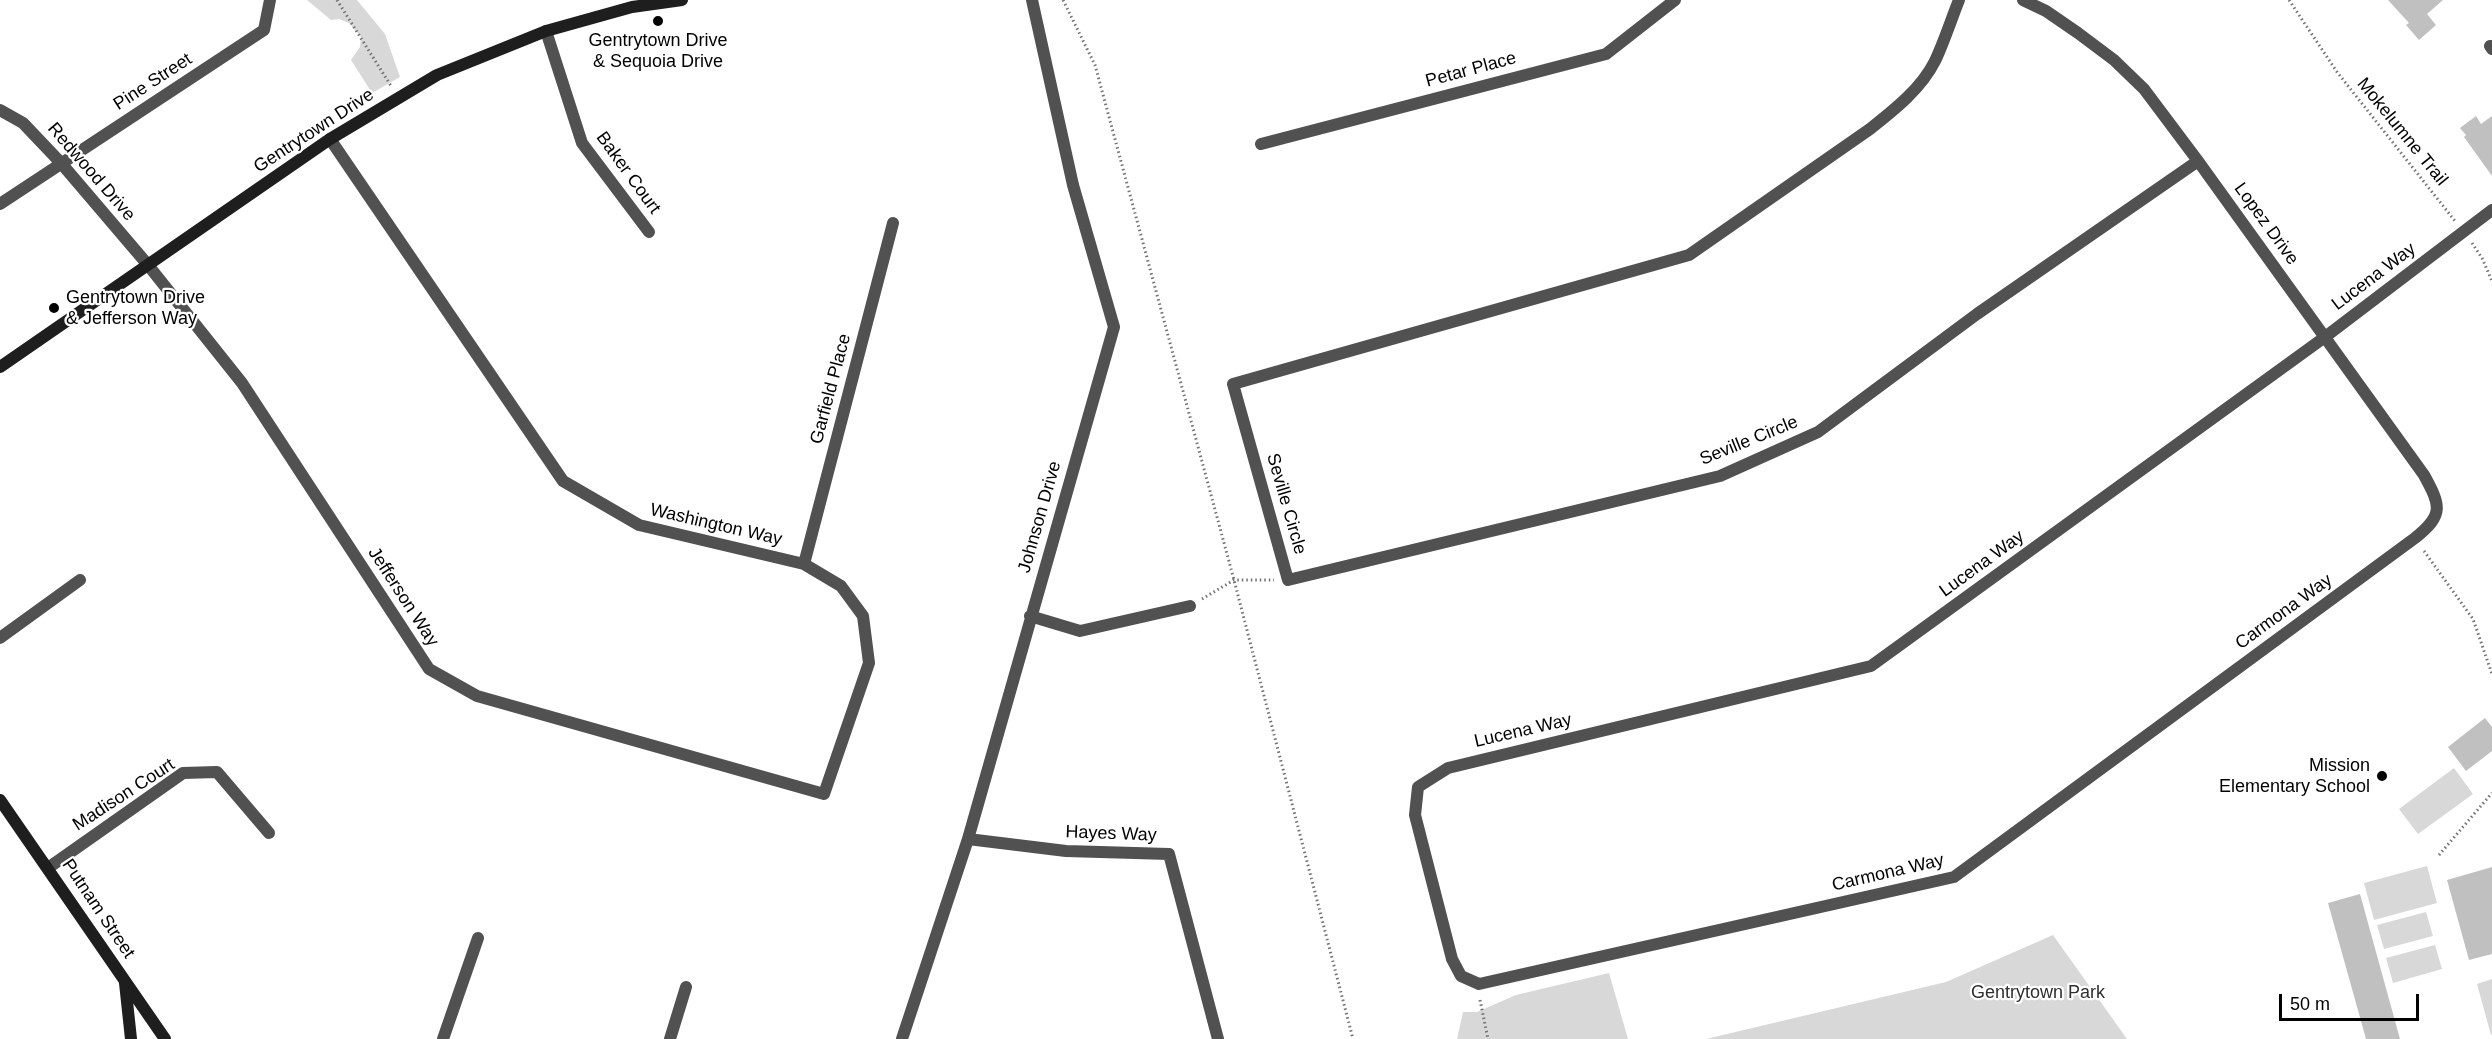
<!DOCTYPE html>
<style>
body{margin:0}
#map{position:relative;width:2492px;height:1039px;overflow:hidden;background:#fff;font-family:Helvetica,sans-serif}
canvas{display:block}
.scale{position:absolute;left:2279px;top:994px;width:140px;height:27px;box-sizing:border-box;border:3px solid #000;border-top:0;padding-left:8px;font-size:18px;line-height:21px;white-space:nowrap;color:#000;-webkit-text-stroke:4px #fff;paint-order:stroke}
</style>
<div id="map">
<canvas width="2492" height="1039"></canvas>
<div class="scale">50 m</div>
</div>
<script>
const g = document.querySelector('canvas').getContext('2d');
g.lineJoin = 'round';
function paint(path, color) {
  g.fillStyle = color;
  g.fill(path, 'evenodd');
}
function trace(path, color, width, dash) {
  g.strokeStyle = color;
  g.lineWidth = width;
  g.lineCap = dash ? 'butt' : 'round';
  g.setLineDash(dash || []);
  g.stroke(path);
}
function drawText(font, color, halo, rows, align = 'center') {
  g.font = font + ' Helvetica,sans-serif';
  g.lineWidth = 4.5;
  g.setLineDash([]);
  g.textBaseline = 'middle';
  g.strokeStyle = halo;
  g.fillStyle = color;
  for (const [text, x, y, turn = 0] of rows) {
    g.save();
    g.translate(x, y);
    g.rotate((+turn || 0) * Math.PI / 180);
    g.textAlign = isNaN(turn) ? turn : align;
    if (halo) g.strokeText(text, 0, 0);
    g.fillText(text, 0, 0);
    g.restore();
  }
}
const green = new Path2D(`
 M307 0H357L385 34 400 77 372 93 351 60 360 47 361 37 349 23 339 19 331 20Z
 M2454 768 2473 794 2418 834 2399 809Z
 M2427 866 2437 903 2374 920 2364 883Z
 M2426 912 2433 936 2384 949 2377 925Z
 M2053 935 2127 1039H1706L1946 982Z
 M2435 945 2442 969 2393 983 2386 958Z
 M1609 973 1628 1039H1457L1463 1012H1477L1516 995Z
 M2492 979V1035H2491L2477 984Z`);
const building = new Path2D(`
 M2388 0H2443L2427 14 2436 25 2419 40 2406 25 2409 23Z
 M2476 116 2481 124 2492 116V176L2464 137 2466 135 2460 128Z
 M2485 718 2492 727V751L2466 771 2448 747Z
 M2492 867V954L2469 960 2447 880Z
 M2360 894 2400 1039H2366L2328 903Z`);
const path = new Path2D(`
 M337 0 391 86
 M1063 0 1095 65 1234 580 1353 1039
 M2289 0 2337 72 2455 221
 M2472 243 2482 258 2492 281
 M2424 551 2473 619 2492 674
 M1202 599 1234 580H1274
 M2439 855 2492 793
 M1480 1000 1488 1039`);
const street = new Path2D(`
 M1959 0C1951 20 1944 42 1935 61 1921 89 1894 110 1870 129L1689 255 1233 384 1288 580 1720 476 1818 432 1977 314 2198 161
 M2023 0 2046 11 2078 33 2114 60 2144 89 2198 161 2424 475C2441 506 2444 515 2415 538L1954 877 1479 984 1461 976 1452 959 1415 815 1418 787 1448 768 1871 666 2325 337 2492 210
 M546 31 582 143 649 232
 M2490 46 2492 49
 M0 110 23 123 61 163 148 265 242 383 429 669 477 696 824 794 869 663 863 616 841 586 804 564 639 525 563 481 330 139
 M1261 144 1606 54 1675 0
 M0 204 264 30 270 0
 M804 564 893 223
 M1030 616 1080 631 1190 606
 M0 638 80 580
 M968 839 1066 851 1169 854 1218 1039
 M48 868 183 773 217 772 269 833
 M443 1039 478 938
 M670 1039 686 987
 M902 1039 968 839 1114 327 1073 185 1032 0`);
const secondary = new Path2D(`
 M0 367 330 139 437 75 546 31 632 7 682 0
 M0 800 165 1039
 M125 983 131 1039`);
const markers = [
 [658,21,6,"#000"],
 [54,308,6,"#000"],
 [2382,776,6,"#000"]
];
const poiNames = [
 ["Gentrytown Drive",658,41],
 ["& Sequoia Drive",658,62],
 ["Gentrytown Drive",66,298,"left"],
 ["& Jefferson Way",66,319,"left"],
 ["Mission",2370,766,"right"],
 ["Elementary School",2370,787,"right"]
];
const streetNames = [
 ["Petar Place",1471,70,-15],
 ["Pine Street",153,82,-33],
 ["Gentrytown Drive",314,131,-33],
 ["Mokelumne Trail",2402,132,51],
 ["Redwood Drive",91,172,49],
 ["Baker Court",628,173,54],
 ["Lopez Drive",2266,224,54],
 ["Lucena Way",2374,277,-37],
 ["Garfield Place",831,389,-75],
 ["Seville Circle",1749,441,-22],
 ["Seville Circle",1286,504,74],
 ["Johnson Drive",1040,517,-74],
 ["Washington Way",716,525,13],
 ["Lucena Way",1982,564,-36],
 ["Jefferson Way",403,597,57],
 ["Carmona Way",2284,612,-36],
 ["Lucena Way",1523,731,-13],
 ["Madison Court",124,795,-33],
 ["Hayes Way",1111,834,2],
 ["Carmona Way",1888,873,-13],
 ["Putnam Street",98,909,56]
];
const parkNames = [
 ["Gentrytown Park",2038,993]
];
paint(green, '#d8d8d8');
paint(building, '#c0c0c0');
trace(path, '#737373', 3, [1.5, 3]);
trace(street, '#515151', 12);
trace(secondary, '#1e1e1e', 12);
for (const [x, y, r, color] of markers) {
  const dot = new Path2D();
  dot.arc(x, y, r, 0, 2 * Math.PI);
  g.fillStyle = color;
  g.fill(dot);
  trace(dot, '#fff', 2);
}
drawText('18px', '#000', '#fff', poiNames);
drawText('18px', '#000', '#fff', streetNames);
drawText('18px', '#2f2f2f', '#fff', parkNames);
</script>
